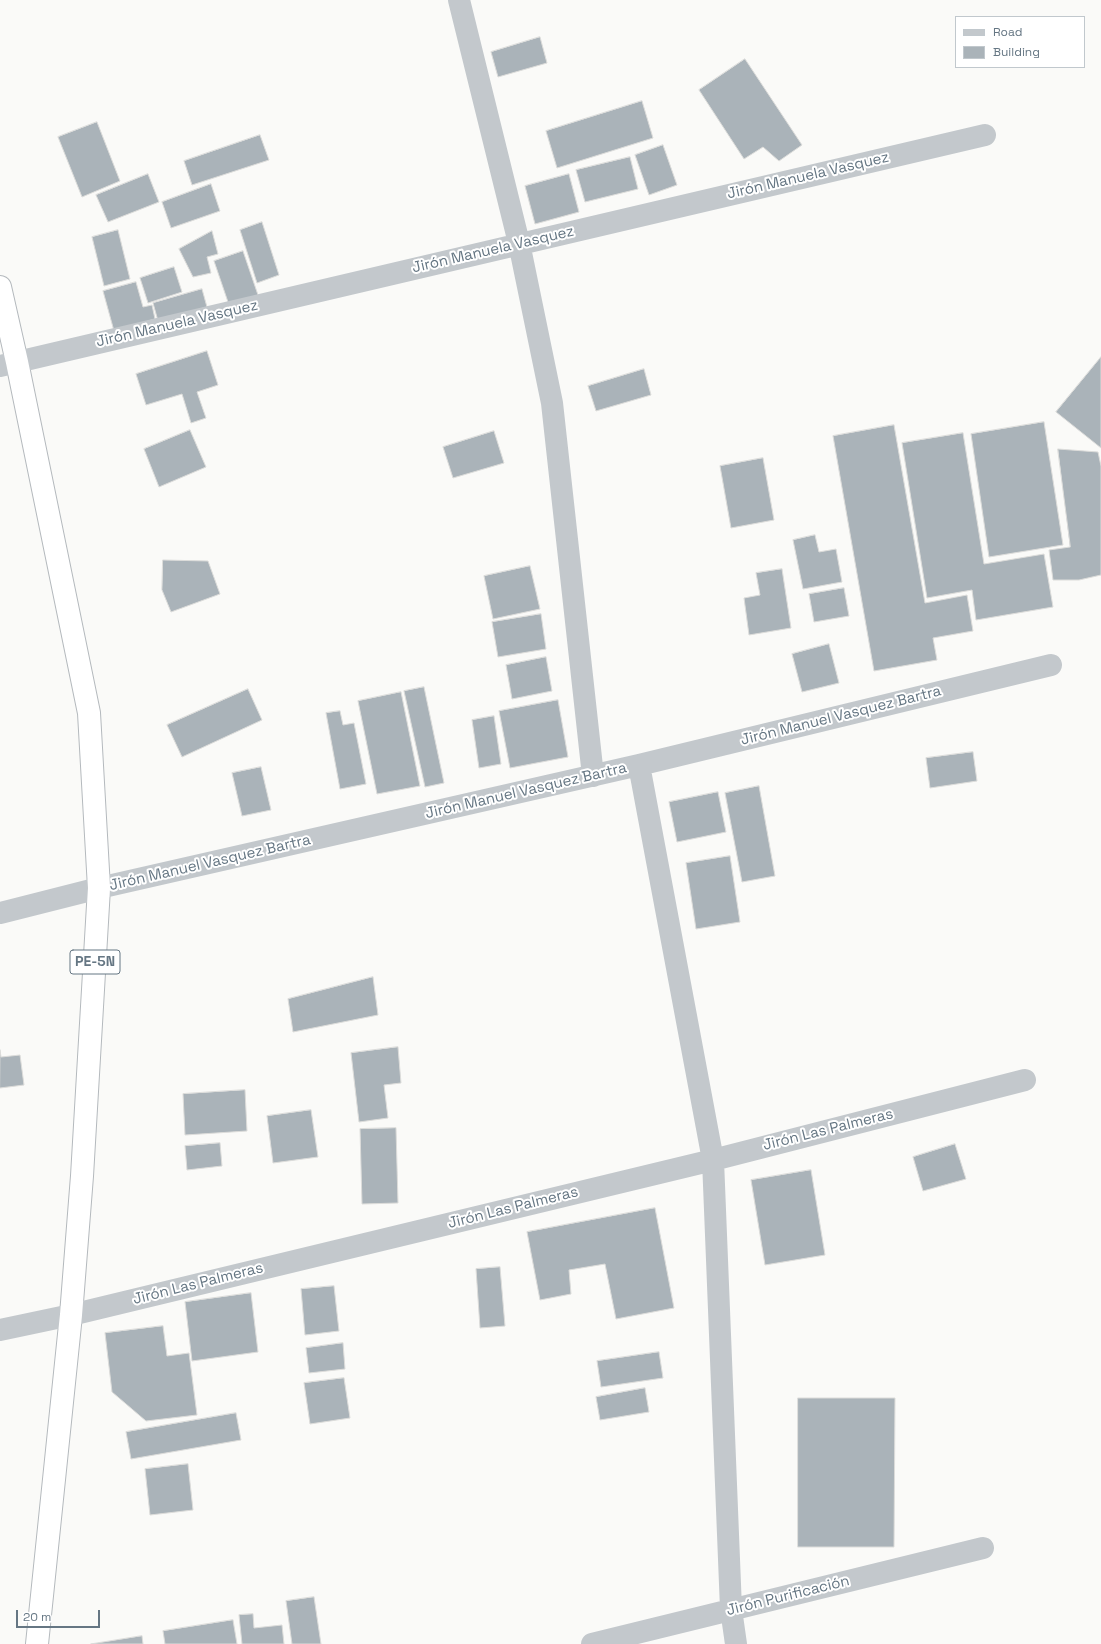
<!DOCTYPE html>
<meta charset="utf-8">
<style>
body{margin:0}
#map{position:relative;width:1101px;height:1644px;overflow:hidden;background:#fafaf8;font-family:"Space Grotesk",sans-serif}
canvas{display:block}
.legend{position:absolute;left:955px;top:16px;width:130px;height:52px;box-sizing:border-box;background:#fff;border:1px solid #c1c8cd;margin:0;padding:5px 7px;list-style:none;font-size:12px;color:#657683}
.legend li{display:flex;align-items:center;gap:8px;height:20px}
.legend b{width:20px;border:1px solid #c1c8cd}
.scale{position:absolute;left:16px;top:1610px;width:84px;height:18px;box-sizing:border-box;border:2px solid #657683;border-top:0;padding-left:5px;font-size:12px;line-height:14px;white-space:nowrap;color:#657683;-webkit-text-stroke:3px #fff;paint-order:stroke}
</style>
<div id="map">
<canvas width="1101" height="1644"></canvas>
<ul class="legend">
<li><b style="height:5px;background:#c3c8cc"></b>Road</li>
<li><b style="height:11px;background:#aab3b9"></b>Building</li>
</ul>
<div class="scale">20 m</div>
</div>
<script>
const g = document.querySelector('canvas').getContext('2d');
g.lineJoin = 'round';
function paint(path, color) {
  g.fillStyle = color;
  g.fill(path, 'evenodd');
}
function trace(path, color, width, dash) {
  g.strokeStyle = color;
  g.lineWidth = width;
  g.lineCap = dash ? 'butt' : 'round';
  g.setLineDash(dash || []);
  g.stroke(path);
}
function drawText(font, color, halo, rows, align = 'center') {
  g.font = font + ' "Space Grotesk",sans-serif';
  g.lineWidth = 4;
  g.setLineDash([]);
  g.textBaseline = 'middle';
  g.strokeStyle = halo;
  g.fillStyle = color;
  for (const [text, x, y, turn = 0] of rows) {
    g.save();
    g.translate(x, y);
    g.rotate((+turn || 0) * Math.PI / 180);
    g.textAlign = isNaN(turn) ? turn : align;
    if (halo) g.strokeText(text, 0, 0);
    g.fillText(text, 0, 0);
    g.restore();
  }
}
const building = new Path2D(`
 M540 37 547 63 498 77 491 52Z
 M745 59 802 145 779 161 763 147 744 159 699 90Z
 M642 101 653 138 557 168 546 131Z
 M97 122 120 181 82 197 58 137Z
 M260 135 269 160 192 185 184 161Z
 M663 145 677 185 649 195 635 155Z
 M630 157 638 189 585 202 576 170Z
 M148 174 159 202 108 222 96 195Z
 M569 174 579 212 535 224 525 186Z
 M211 184 220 211 171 228 162 202Z
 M262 222 279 275 257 283 240 230Z
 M118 230 130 279 104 286 92 237Z
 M212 231 218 254 207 257 211 273 193 277 179 249Z
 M243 251 258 295 229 305 214 261Z
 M174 267 182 292 148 303 140 278Z
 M136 282 143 307 152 305 155 319 114 331 103 291Z
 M202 289 207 307 158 321 153 303Z
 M207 351 218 385 197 392 206 418 191 423 182 394 146 405 136 374Z
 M1101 357V448L1056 412Z
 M644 369 651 395 596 411 588 386Z
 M1044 422 1063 545 989 557 971 434Z
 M894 425 925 603 967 595 973 631 933 638 937 660 874 671 833 436Z
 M190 430 206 467 159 487 144 449Z
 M494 431 504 463 453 478 443 447Z
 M963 433 984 564 1044 554 1053 607 976 620 972 590 927 598 902 443Z
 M1058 449 1098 452 1101 466V575L1079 580H1053L1049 550 1070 547Z
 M763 458 774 520 731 528 720 466Z
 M815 535 819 552 836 549 842 582 803 589 793 540Z
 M163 560 208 561 220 594 171 612 162 590Z
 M530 566 540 609 493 619 484 576Z
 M782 569 791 628 749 635 744 598 760 595 756 573Z
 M844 588 849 616 814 622 809 594Z
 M541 614 546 649 498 657 492 622Z
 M829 644 839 683 802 692 792 654Z
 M546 657 552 691 512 699 506 665Z
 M424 687 444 783 425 787 404 691Z
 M248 689 262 720 182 757 167 725Z
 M401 692 420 786 377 794 358 701Z
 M558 700 568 757 510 768 499 711Z
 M340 711 343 725 354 723 366 784 340 789 326 713Z
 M494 716 501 764 479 768 472 720Z
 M973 752 977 781 930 788 926 758Z
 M261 767 271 810 242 816 232 773Z
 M759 786 775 876 742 882 725 793Z
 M718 792 726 832 677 842 669 802Z
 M730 856 740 922 696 929 686 863Z
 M373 977 378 1015 293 1032 288 999Z
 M398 1047 401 1083 384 1085 388 1118 359 1122 351 1053Z
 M0 1050 1 1057 20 1055 24 1085 0 1088Z
 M245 1090 247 1131 185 1135 183 1094Z
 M311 1110 318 1157 273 1163 267 1116Z
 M396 1128 398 1203 362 1204 360 1129Z
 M220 1143 222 1166 187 1170 185 1146Z
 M955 1144 966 1179 923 1191 913 1157Z
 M811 1170 825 1255 765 1265 751 1180Z
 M655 1208 674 1308 616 1319 605 1264 569 1270 571 1294 540 1300 527 1232Z
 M500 1267 505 1326 480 1328 476 1269Z
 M334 1286 339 1331 305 1335 301 1289Z
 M251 1293 258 1352 192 1361 185 1302Z
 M163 1326 167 1356 189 1353 197 1415 146 1421 112 1392 105 1333Z
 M343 1343 345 1369 309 1373 306 1348Z
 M659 1352 663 1378 601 1387 597 1361Z
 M344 1378 350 1418 310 1424 304 1383Z
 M645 1388 649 1412 600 1420 596 1397Z
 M798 1398H895L894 1547H798Z
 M236 1413 241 1440 131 1459 126 1432Z
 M188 1464 193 1510 150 1515 145 1469Z
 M314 1597 321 1644H292L286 1601Z
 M253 1614 254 1628 282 1625 284 1644H242L239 1615Z
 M233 1620 237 1644H165L163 1631Z
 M142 1636 143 1644H91Z`);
const minor = new Path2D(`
 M459 0 519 243 552 403 593 776
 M0 366 985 135
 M639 765 713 1160 731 1609 736 1644
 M0 913 99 888 639 765 1051 665
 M0 1330 71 1315 713 1160 1025 1080
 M592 1644 983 1548`);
const highway = new Path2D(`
 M0 287 17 362 89 713 99 888 82 1176 71 1315 37 1644`);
const shields = [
 [95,962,50]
];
const shieldNames = [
 ["PE-5N",95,962]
];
const streetNames = [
 ["Jirón Manuela Vasquez",808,176,-13],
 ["Jirón Manuela Vasquez",493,250,-13],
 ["Jirón Manuela Vasquez",177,324,-13],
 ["Jirón Manuel Vasquez Bartra",841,716,-14],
 ["Jirón Manuel Vasquez Bartra",526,791,-13],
 ["Jirón Manuel Vasquez Bartra",210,863,-13],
 ["Jirón Las Palmeras",828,1130,-14],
 ["Jirón Las Palmeras",513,1208,-14],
 ["Jirón Las Palmeras",198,1284,-14],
 ["Jirón Purificación",788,1596,-14]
];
paint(building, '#aab3b9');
trace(building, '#dcdcda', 1);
trace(highway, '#b4b9bd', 24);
trace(minor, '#c3c8cc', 22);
trace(highway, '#fff', 22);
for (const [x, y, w] of shields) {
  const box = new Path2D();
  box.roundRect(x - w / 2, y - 12, w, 24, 3);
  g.fillStyle = '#fff';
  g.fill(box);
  trace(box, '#657683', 1);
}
drawText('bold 14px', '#657683', null, shieldNames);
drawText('15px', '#657683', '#fff', streetNames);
</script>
